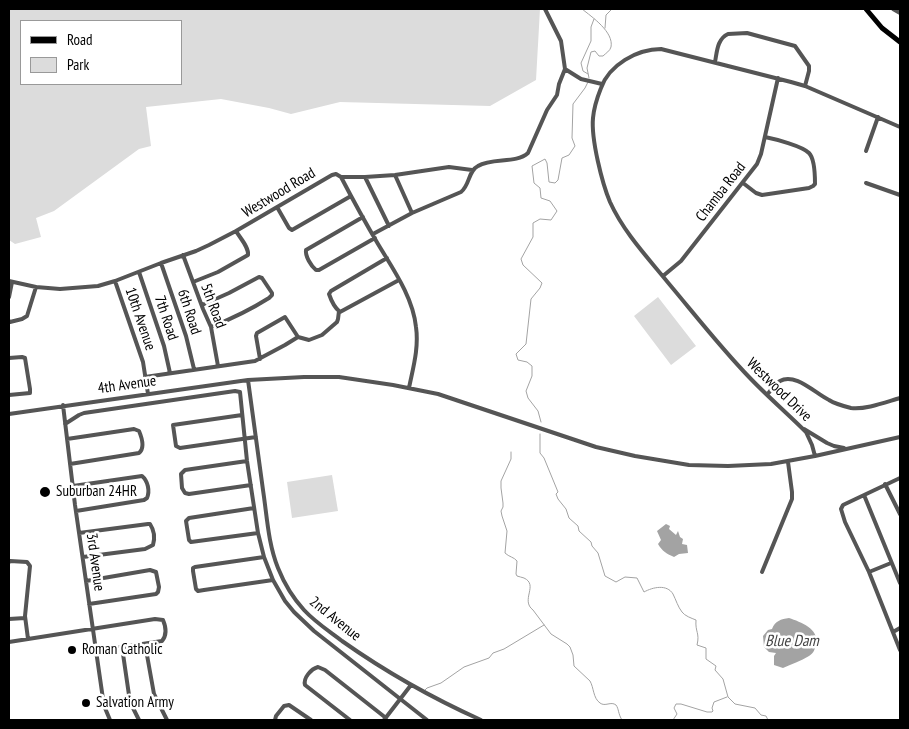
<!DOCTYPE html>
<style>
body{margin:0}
#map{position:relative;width:909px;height:729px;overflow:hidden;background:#fff;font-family:"PT Sans Narrow",sans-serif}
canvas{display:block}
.frame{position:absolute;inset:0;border:10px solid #000;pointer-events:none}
.legend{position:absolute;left:20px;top:20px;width:162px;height:65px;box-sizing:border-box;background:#fff;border:1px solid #999;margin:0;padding:6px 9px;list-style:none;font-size:15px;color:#000}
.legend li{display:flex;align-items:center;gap:10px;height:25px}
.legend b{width:25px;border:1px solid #999}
</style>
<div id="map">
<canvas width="909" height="729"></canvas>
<div class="frame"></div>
<ul class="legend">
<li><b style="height:6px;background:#000"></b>Road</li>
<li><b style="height:14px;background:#dcdcdc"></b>Park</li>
</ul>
</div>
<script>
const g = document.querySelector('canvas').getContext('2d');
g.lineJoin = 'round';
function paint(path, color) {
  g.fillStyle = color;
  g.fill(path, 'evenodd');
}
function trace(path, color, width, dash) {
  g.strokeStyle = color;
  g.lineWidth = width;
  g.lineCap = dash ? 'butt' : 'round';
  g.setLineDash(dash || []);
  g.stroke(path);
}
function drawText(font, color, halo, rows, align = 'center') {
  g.font = font + ' "PT Sans Narrow",sans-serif';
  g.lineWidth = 5;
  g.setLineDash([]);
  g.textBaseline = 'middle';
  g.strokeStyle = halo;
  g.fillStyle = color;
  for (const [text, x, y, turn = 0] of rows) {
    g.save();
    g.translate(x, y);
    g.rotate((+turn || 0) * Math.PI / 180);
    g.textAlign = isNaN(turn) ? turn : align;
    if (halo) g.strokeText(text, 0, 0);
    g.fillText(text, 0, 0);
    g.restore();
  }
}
const green = new Path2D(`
 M9 9H540L536 80 490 106 340 102 291 114 269 108 221 99 146 107 151 146 139 149 54 211 36 218 41 237 15 244 9 240ZM21 21H181V84H21Z
 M658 297 696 346 671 365 634 316Z
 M332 475 338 511 292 518 287 482Z`);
const water = new Path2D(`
 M666 524 670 526 669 529 676 535 678 531 680 537 683 539 682 544 687 545 688 553 679 554 674 557C667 554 662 551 658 544L661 540 657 531Z
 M789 618C801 622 819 629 816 643 815 649 814 653 809 656 801 661 791 664 783 668L774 665V656L776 653 769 652 764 647 763 636 768 630 772 629C775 621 781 619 789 618Z`);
const stream = new Path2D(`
 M582 9C592 17 614 32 611 47 610 51 606 53 603 56H599L595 51 591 52 587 68 589 78
 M605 28 606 15 612 9
 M588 74 583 71 581 63 591 41V27L594 19
 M541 422 538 411 528 398 526 391 532 376V366L527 362 518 360 516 354 526 344 531 299 540 288 542 283 523 265 521 259 533 237V223L540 219 551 220 557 211 550 201 541 198 540 188 534 183 532 166 545 159 547 163 549 182 555 183 558 180 562 158 569 155 575 146 572 138 573 104 585 88 588 82
 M540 434V453L544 458 558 492 556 494 558 499 566 509 569 518 578 526 579 531 591 542 592 546 598 553 605 576 616 582 625 577 637 578 644 592C653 587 667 584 673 594 676 600 678 607 682 612 685 616 691 618 696 620 695 632 700 633 697 645L706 648V659L716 666 715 670 723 679 728 697 735 704 755 708 761 715 766 716 768 720
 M511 452V459L501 481V488L503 503V507L501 511 502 516 507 531 505 553C509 557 514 557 517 561L516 574 517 576C519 577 522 577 524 578 539 585 520 600 533 610L551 634 567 644 570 647 573 655 574 666 590 681C594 688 593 698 600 703 605 707 611 701 616 705 619 709 618 714 622 720
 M425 690 427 688 441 683 464 667 489 658 493 653 504 649 544 625
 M673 720 677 714 674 708 676 704H681L707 712H712L713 711 712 708 714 702 727 697`);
const minor = new Path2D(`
 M893 9 900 13
 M715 62C717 52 717 39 728 34L747 33 795 46 809 66V71L805 86
 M565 69 581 79 602 84
 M866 151 878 117
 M395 175 412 213
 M341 177H365L395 175 449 167 472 170
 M365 177 389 226
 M743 183 756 193 762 195 809 188 813 186 815 184C815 175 815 159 809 153 802 146 775 139 765 137
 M866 183 900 195
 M277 207 289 228 292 230 351 196
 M363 217 306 250C305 256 311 266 316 270H319L375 238
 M373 234 412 213 461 192C470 185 468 171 478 166 492 157 516 164 528 153L547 110 557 95 559 84 565 69 561 41 545 9
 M183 255 203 309 211 327 218 366
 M387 258 331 291 329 294C331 300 335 308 340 312L399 280
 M161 263 186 336 194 369
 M139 272 164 346 170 373
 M663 276 681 261 757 164 761 154 778 78
 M9 281 36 287 60 289 98 286 115 281 161 263 196 251 209 245 236 231 332 175 336 174 341 177C353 200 365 222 378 244 393 269 413 297 416 327 419 348 413 368 409 388
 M115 281 143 362 148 394
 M193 282 218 272 248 255C249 247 240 238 236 231
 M9 297 12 282
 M202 305 229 293 259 277 262 278 272 293V295L269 298C250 310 231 319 211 327
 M9 321 10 322 22 319 27 316 36 287
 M298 337 309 340 322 335 337 322 338 319 339 311
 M9 358 22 357 25 358 30 389V393L9 395
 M145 377 255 361 285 345 298 337 285 317 257 333 256 336 260 359
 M248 380C253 417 258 453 263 490 267 516 268 543 278 568 284 583 293 598 304 610 315 622 329 631 342 641 386 672 432 698 481 720
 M767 395C771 390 775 384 780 381 795 372 816 394 829 400 835 404 843 406 851 408 865 410 886 402 900 398
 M63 405 75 505 103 699 105 708 110 720
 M9 414 248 380 304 377H339L393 385 438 394 596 447 635 456 689 465 728 466 771 464 815 456 900 437
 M242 415 173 425 176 446 180 448 256 437
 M65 424 79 415 84 413 235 391 240 392 247 461 258 533 264 557 273 580 285 601 294 612 314 631 427 720
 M804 429 827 443 834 446 844 448
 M67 439 134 429 139 431C142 438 145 448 139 453L70 464
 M815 456 812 445 806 432C787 413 767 396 749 377 721 348 696 316 670 285 649 259 624 233 610 202 602 183 591 139 593 118 594 107 597 98 601 88 609 65 637 49 661 49L791 82 805 86 900 127
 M247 461 185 470 181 474 182 488 185 493 189 494 251 485
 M900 478 843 505 841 509 845 522 869 572 900 650
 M885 484 900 514
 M73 486 142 476C148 481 150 491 147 498L144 500 76 511
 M864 495 900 583
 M254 508 189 518 186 521 189 540 191 542 258 533
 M79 533 148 524H150C154 530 155 538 153 545L145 549 83 557
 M264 557 195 567 193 568V571L196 589 198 591 204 590 273 580
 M9 562 10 561 27 562 30 566 25 616 28 639
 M762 572 792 499V492L788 462
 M869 572 891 563
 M86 581 150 570 156 572 159 587 158 592 156 594 89 604
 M9 619 25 618
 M893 632 900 628
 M9 642 155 619 163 620C166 627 167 635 162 641L96 651
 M145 644 154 694 167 720
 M122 647 130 702 139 720
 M275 720 276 716 284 706 289 705 311 720
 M350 720 305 685C303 678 311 669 318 667L325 670 386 718
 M384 720 411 685`);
const major = new Path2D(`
 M866 9 882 28 900 42`);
const markers = [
 [45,492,6,"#000"],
 [72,650,5,"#000"],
 [86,703,5,"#000"]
];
const streetNames = [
 ["Chamba Road",721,192,-52],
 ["Westwood Road",279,193,-31],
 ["5th Road",213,306,70],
 ["6th Road",189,312,72],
 ["7th Road",166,318,72],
 ["10th Avenue",140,319,71],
 ["4th Avenue",127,385,-8],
 ["Westwood Drive",779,390,44],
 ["3rd Avenue",95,562,82],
 ["2nd Avenue",335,619,39]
];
const poiNames = [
 ["Suburban 24HR",56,492],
 ["Roman Catholic",82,650],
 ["Salvation Army",96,703]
];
const waterNames = [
 ["Blue Dam",792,641]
];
paint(green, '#dcdcdc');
paint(water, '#a3a3a3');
trace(stream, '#a3a3a3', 1);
trace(minor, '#555', 4);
trace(major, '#000', 5);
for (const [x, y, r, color] of markers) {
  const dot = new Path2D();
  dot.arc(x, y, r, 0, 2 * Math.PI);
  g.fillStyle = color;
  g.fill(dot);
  trace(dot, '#fff', 2);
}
drawText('15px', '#000', '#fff', streetNames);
drawText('15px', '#000', '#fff', poiNames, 'left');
drawText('italic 16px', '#444', '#fff', waterNames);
</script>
